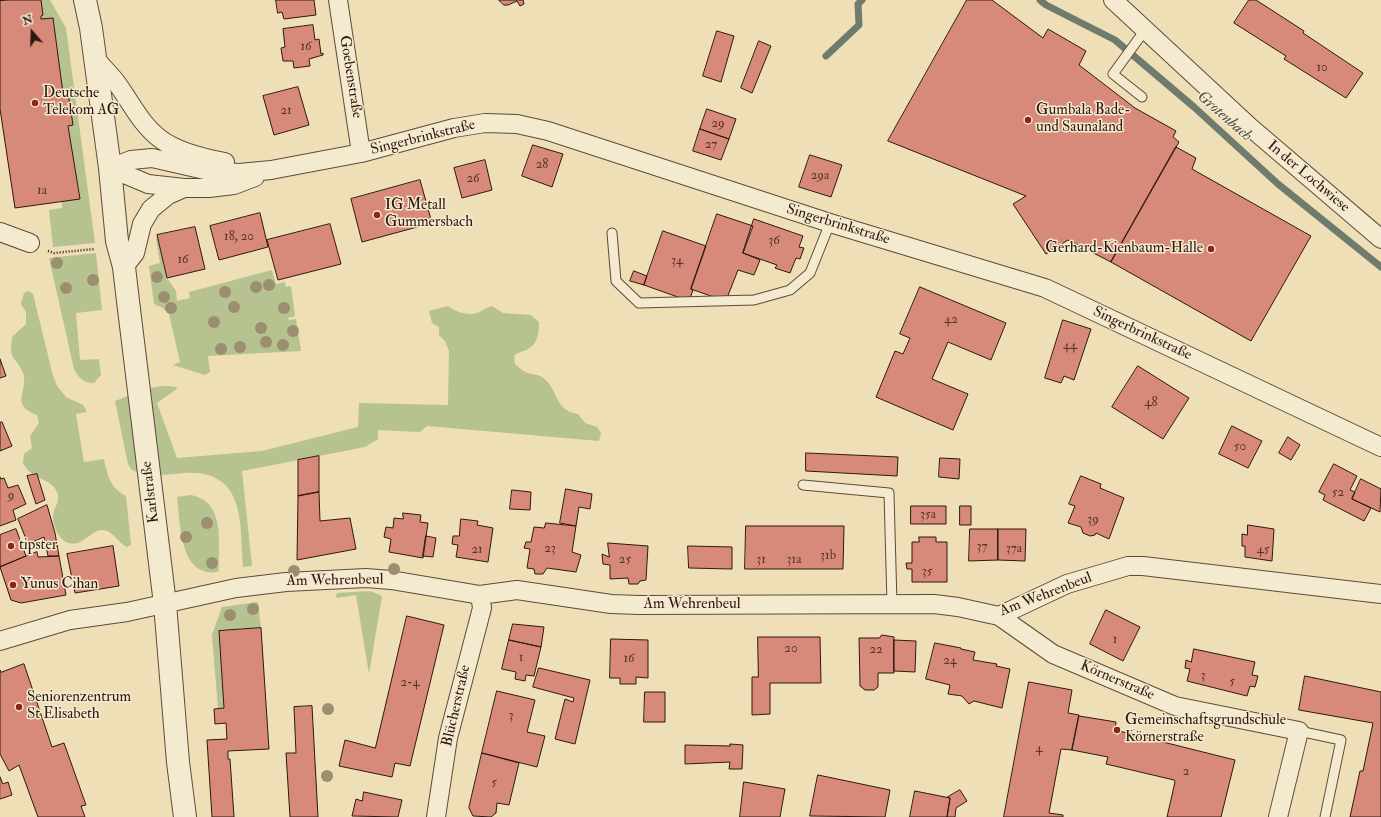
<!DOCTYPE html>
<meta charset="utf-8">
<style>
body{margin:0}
#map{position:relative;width:1381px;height:817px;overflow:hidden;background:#eedfb6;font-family:"IM FELL Double Pica",serif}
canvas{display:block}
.north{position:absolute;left:12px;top:12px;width:40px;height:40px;-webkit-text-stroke:3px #f4ead0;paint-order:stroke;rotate:340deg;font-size:11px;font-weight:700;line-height:16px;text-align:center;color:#2f180f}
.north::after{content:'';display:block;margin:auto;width:14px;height:18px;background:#2f180f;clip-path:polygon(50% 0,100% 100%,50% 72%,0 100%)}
</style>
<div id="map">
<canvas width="1381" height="817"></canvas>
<div class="north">N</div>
</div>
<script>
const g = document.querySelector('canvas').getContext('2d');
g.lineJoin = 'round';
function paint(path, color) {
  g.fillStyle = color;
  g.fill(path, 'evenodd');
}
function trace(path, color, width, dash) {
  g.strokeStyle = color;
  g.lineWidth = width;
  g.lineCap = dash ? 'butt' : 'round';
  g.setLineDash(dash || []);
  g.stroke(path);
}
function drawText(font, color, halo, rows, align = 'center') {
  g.font = font + ' "IM FELL Double Pica",serif';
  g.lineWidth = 3;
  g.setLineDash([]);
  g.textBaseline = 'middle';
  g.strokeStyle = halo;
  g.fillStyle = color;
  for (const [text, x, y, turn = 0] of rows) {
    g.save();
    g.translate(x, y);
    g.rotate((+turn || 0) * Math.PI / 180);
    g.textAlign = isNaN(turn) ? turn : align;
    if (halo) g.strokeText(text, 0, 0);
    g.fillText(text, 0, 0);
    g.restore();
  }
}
const green = new Path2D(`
 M41 0H50L66 28 95 243 53 247 49 210 62 208V201L80 199 68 126 73 125 71 112 66 113V107L70 106 68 93H63L53 18 41 19V16L43 15Z
 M156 239H158L167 278 176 291 177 301 190 298 189 292 272 270 276 284 285 282 286 287 291 286 295 316 288 318 289 320 296 319 301 351 208 356 210 372 205 375 173 365 180 362 169 314 163 308 154 304 149 266 160 263Z
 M96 253 102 310 76 313 80 360 99 359 101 375 94 383C83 383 79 378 74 369L49 258Z
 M29 291 33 294 52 372 57 386 66 397 83 405 87 412 76 414 84 462 104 459C107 475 111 489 126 496L131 545 127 547C118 543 113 530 102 530 89 531 82 549 66 542 58 538 52 524 53 515 54 508 61 500 57 492 52 480 39 480 30 472 27 470 25 466 23 463L24 454 32 448 30 436 39 423 37 415C11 405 26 394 24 377 23 368 16 363 12 355 10 350 12 342 12 337L26 324V312L21 304 24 293Z
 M448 306C456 312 468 316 477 313 482 311 487 307 492 306L503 313 531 315 539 322C539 332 538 344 528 349 523 352 519 351 514 356L515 364C519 367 523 372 528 373 532 375 537 374 540 376 559 386 552 410 578 414L585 423 597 427 601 433 599 441 427 426 420 432 378 430V439L365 447 242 471 252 566 243 567C240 522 246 469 183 473 167 475 147 477 132 470L128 464 115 401C134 394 158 381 178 388L157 403 177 458 262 451 358 427 359 403 448 405 449 351 445 341 439 335V327L432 323 429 311Z
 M191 495C226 502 218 542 219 571 214 573 209 573 204 571 179 564 180 518 177 497Z
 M370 591 382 596 369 674 356 595 337 598 336 596 337 593Z
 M258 602 261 628 219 631 224 708 218 709 212 635 222 607Z`);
const stream = new Path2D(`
 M1040 0 1046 5 1115 40 1194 107 1278 184 1381 267
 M826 56 859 25 858 4 862 0`);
const building = new Path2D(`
 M10 0H41L43 15 41 16V19L53 18 63 93H68L70 106 66 107V113L71 112 73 125 68 126 80 199 15 208 0 109V1Z
 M276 0H314L316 15 284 19 282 12 278 13Z
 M499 0H523L524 4 520 6 517 1 508 5H504Z
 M967 0H992L1043 38 1048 29 1086 51 1079 65 1135 108 1176 131 1173 137 1179 142 1111 262 1068 240 1046 254 1013 204 1026 196 888 141Z
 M1249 0H1256L1304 31 1303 33 1363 73 1346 98 1284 59 1286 56 1234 23Z
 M313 25 315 40 319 39 321 54 323 53V55L309 59 310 66 294 68 293 61H283L281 48 285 47 283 29Z
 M717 31 734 36 721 82 703 76Z
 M759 41 771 46 752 93 741 88Z
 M298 87 309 125 274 135 263 96Z
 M707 109 736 119 729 139 700 129Z
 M700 129 729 139 721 160 693 151Z
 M533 145 563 154 552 187 522 176Z
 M1176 147 1196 158 1192 169 1311 236 1251 341 1111 262Z
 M810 155 842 165 831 197 799 187Z
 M485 160 492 190 462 198 454 168Z
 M420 180 432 223 362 242 351 199Z
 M260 213 268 247 219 260 210 226Z
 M717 214 753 226 743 253 760 260 754 275 738 270 727 298 722 300 691 289Z
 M754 219 803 236 799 247 804 248 800 259 796 258 790 273 775 268 777 265 743 253Z
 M330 224 341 264 278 280 267 240Z
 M195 227 205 269 167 278 157 235Z
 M663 231 706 246 691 289 693 290 689 301 644 285Z
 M634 271 647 276 644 285 630 281Z
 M920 287 1006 323 991 360 948 342 932 379 968 394 953 430 876 397 895 351 903 354 910 338 900 334Z
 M1063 320 1091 329 1074 380 1064 376 1061 383 1045 378Z
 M0 359 6 376 0 378Z
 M1138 366 1189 398 1163 439 1112 407Z
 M2 422 12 446 0 451V423Z
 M1232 426 1262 441 1248 468 1219 454Z
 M1288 437 1300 445 1291 460 1279 453Z
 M806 453 898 457 897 476 806 471Z
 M319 456V492L298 496V460Z
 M940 458 960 459 959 479 939 477Z
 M1334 464 1357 476 1350 490 1355 492 1352 499 1371 508 1364 521 1323 500 1325 495 1319 492Z
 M37 474 45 500 36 504 27 476Z
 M1081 476 1101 484 1100 488 1124 498 1109 539 1096 533 1095 535 1090 536 1083 533 1081 527 1068 523 1075 506 1069 504Z
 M0 477 1 479 4 478 8 488 18 485 26 504 13 510 16 520 0 526Z
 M1361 479 1381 489 1380 512 1352 499Z
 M566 489 592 494 590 509 579 507 576 526 560 523Z
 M512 490 531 492 530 510 510 509Z
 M319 492 320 521 350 518 356 549 297 560 298 496Z
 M47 505 55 533 59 556H48L44 537 28 544 18 519Z
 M911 506H946V524H911Z
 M960 506H971V525H960Z
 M403 513 421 515 420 522 428 523 423 558 389 552 391 539 384 537 386 527 393 528 394 518 403 519Z
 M461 519 478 521 477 525 493 528 488 562 456 557 458 545 452 544 453 536H459Z
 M546 523 576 526 572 552 581 555 576 572 547 568 543 574H535L534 569 527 568 530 549 524 548 526 542H531L534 527 544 528Z
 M1248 525 1274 529 1272 561 1245 557V546H1242V534L1247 535Z
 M746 526H844L843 569H745Z
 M16 529 26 556 0 567V535Z
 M970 529H998V560L969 561Z
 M998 529H1026L1025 561 998 560Z
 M426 536 436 538 433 557 423 556Z
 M919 537H936V542H947V582H912V569H907L906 563H912V542H919Z
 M608 543 648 546 646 580 640 581 638 584H629L628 578 610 579V565L603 564 602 554 609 557Z
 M113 546 119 586 75 593 67 554Z
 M688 546 732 547V569L689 568Z
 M37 552 38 557 59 556 66 595 21 603 11 600 0 567Z
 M1106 610 1140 627 1123 661 1090 644Z
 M407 616 444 625 410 766 395 763 392 777 339 766 345 740 375 748Z
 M513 624 544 627 541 647 509 640Z
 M261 628 269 749 228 751V759H230L234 817H212L207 740 227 739 226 723 215 724 214 709 224 708 219 631Z
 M882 635 894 637V673H878V687L874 690H865L860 686 859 638H879Z
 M758 637H820L821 683H770V714L752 715V677H758Z
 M611 639 648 640V678L636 677V684H620V678H610Z
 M509 640 541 647 534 676 526 675 525 681 515 679 516 672 502 669Z
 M894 640 916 641 915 672 894 671Z
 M935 643 961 648V649L975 652 973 660 997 664 996 666 1010 669 1002 708 974 701 969 704 962 696 948 694 950 685 926 679Z
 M1194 649 1255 662 1252 675 1258 676 1255 687 1250 686 1247 696 1187 681 1190 669 1185 668 1186 660 1191 662Z
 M24 664 52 747 64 743 86 805 81 806 85 817H38L19 765 9 771 0 754V670L1 672Z
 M539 668 590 680 575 744 555 739 565 699 573 702 574 698 533 687Z
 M1305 676 1381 692V817H1350L1360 771H1363L1373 723 1299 710Z
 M1029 682 1072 690 1068 713 1079 715 1072 750 1061 749 1049 813 1063 815V817H1004Z
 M497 691 535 700 527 732 545 736 537 767 482 753Z
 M645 692H665V722H644Z
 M312 706 318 817H290L286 753H296L294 707Z
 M1079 716 1116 722 1115 730 1235 760 1221 817H1167L1175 782 1174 780 1106 764 1108 757 1072 750Z
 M730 744 743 745 742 769H729L730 762 685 764V745L730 746Z
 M482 753 519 763 509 805 497 803 496 813 491 817 473 816 469 808Z
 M818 775 890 790 885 817 810 816Z
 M0 777 3 784 8 782 12 795 0 799Z
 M744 782 785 789 780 817H740Z
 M960 790 967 801 956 808 955 817H947L950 798 948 797Z
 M915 791 950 798 947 817H910Z
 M364 792 402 800 398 817 352 816 356 799 362 801Z`);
const path = new Path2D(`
 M48 251 54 253 95 249`);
const service = new Path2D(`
 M1142 97 1113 74 1145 30
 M612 233 616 281 639 303 754 300 790 290 810 273 830 223
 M803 485 889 493 892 604
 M1299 731 1341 740 1325 817`);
const minor = new Path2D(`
 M338 0 361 153
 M1113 0 1250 127 1381 239
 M96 59C102 67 110 74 116 82 130 101 140 123 159 138 177 152 203 158 225 162
 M110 168 131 160 152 158 209 171 239 173 271 170 361 153 454 128 485 123 517 124 548 131 830 223 1045 288 1381 447
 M110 168 148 184 184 188H209L234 185 255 177
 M0 232 30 243
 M124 267 135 253 142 224 151 209 168 195 184 188
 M999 616 1053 654 1175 706 1299 731 1278 817
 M0 641 70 620 127 612 236 588 286 582 366 578 391 580 480 595 517 590 611 604 640 605 934 604 958 607 999 616 1067 584 1128 566H1143L1381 594
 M436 817 448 738 482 608 480 595`);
const tertiary = new Path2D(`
 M85 0 91 28 110 168 117 241 124 267 128 301 165 604 178 762 185 817`);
const trees = [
 [57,263],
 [157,277],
 [93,280],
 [269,285],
 [256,287],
 [66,288],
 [225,292],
 [164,297],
 [234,307],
 [171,308],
 [284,308],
 [214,322],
 [261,328],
 [293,331],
 [266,342],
 [283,345],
 [240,347],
 [221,349],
 [207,523],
 [186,537],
 [212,563],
 [394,569],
 [294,571],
 [253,609],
 [230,615],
 [328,709],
 [327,776]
];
const markers = [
 [35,103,4,"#8f2418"],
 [1028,120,4,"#8f2418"],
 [377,215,4,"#8f2418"],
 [1211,249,4,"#8f2418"],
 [11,546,4,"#8f2418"],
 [13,585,4,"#8f2418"],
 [19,707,4,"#8f2418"],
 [1117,730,4,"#8f2418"]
];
const numberNames = [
 ["16",306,47],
 ["10",1322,68],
 ["21",286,111],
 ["29",718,124],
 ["27",711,145],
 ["28",542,165],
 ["29a",820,176],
 ["26",473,179],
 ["1a",42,191],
 ["18, 20",239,237],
 ["36",774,241],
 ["16",183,260],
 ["34",677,261],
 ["42",951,320],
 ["44",1070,346],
 ["48",1151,403],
 ["50",1240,447],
 ["52",1338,493],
 ["9",11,496],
 ["35a",928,515],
 ["39",1093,520],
 ["37",982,547],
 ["23",550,549],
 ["37a",1014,549],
 ["21",477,550],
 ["45",1263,550],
 ["31b",828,556],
 ["25",625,560],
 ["31",761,560],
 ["31a",794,560],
 ["35",927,572],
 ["1",1115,640],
 ["20",791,649],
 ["22",876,650],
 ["1",521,658],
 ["16",629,659],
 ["24",950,661],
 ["3",1203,676],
 ["5",1232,682],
 ["2-4",410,683],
 ["3",511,716],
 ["4",1039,749],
 ["2",1186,772],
 ["5",494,783]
];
const streetNames = [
 ["Goebenstraße",350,77,81],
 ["Singerbrinkstraße",423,138,-14],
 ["In der Lochwiese",1308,177,40],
 ["Singerbrinkstraße",838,225,17],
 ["Singerbrinkstraße",1142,334,25],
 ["Karlstraße",151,492,-97],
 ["Am Wehrenbeul",335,581,-1],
 ["Am Wehrenbeul",1046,595,-21],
 ["Am Wehrenbeul",692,605],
 ["Körnerstraße",1117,681,23],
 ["Blücherstraße",457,706,-77]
];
const poiNames = [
 ["Deutsche",43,94],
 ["Telekom AG",43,111],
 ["Gumbala Bade-",1036,111],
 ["und Saunaland",1036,128],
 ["IG Metall",385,206],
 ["Gummersbach",385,223],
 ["Gerhard-Kienbaum-Halle",1203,249,"right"],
 ["tipster",19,546],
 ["Yunus Cihan",21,585],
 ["Seniorenzentrum",27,698],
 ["St Elisabeth",27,715],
 ["Gemeinschaftsgrundschule",1125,721],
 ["Körnerstraße",1125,738]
];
const waterNames = [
 ["Grotenbach",1224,117,41]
];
paint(green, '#b6c290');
trace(stream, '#6f7b6d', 7);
paint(building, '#d78a79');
trace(building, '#2f180f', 1);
trace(service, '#5f4a39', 11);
trace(minor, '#5f4a39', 20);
trace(tertiary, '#5f4a39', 24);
trace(path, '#2f180f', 2.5, [1, 2]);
trace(service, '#f4ead0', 9);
trace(minor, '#f4ead0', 18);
trace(tertiary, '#f4ead0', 22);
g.fillStyle = '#9c8e70';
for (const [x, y] of trees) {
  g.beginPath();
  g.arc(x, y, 6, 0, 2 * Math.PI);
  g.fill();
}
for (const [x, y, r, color] of markers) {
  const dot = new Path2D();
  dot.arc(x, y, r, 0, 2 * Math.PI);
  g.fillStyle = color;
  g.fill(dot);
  trace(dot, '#f4ead0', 1.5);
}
drawText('13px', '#59342a', null, numberNames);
drawText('15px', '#2f180f', '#f4ead0', streetNames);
drawText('15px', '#2f180f', '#f4ead0', poiNames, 'left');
drawText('italic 16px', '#545246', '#f4ead0', waterNames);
</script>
